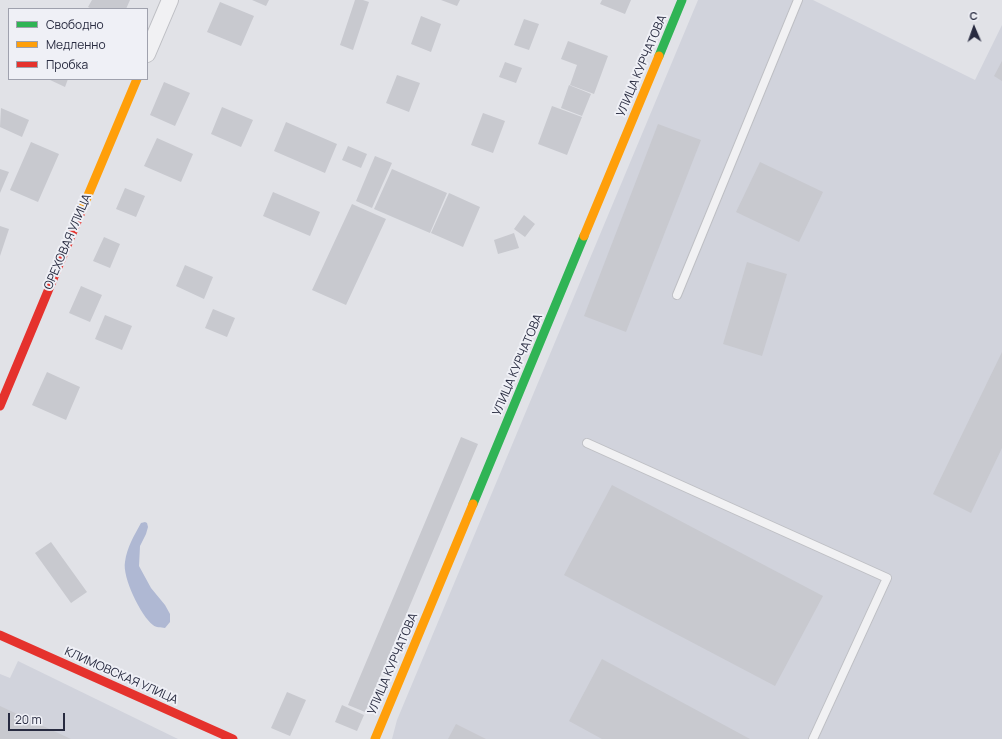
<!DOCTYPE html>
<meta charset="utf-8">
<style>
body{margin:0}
#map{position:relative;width:1002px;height:739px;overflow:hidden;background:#e1e2e7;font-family:Manrope,sans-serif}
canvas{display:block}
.legend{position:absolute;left:8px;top:8px;width:140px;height:72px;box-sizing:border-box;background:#eff0f6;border:1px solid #9fa1ad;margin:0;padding:5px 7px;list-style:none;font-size:12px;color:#282b40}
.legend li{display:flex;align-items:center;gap:8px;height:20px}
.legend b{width:20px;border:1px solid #9fa1ad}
.north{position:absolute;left:954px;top:8px;width:40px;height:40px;-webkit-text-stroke:3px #eff0f6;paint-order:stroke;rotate:358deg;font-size:11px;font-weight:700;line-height:16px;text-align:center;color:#282b40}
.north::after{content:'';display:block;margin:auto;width:14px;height:18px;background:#282b40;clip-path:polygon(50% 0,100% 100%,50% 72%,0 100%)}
.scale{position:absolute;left:8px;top:713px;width:57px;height:18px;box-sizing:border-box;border:2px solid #282b40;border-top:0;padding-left:5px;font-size:12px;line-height:14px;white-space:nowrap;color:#282b40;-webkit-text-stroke:3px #eff0f6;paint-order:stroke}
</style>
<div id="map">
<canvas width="1002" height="739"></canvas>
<ul class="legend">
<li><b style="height:5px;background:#30b455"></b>Свободно</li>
<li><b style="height:5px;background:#ff9f0a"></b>Медленно</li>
<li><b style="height:5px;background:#e5322d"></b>Пробка</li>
</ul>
<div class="north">С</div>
<div class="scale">20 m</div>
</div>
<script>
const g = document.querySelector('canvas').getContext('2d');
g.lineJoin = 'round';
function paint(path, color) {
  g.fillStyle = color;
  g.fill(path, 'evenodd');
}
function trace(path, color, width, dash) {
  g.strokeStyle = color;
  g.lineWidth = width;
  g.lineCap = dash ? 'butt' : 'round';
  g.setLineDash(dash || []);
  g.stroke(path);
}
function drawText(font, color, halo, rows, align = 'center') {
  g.font = font + ' Manrope,sans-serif';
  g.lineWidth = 4;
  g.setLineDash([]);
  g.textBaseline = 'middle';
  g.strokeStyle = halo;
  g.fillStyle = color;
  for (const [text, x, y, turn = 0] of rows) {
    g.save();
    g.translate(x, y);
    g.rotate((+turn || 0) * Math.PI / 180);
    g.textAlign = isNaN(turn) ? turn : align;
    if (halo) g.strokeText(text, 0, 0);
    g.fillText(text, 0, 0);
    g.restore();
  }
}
const built = new Path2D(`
 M698 0H813L975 80 1002 25V739H392L397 720Z
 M18 661 178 739H0V674L10 678Z`);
const water = new Path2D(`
 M145 522 147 523 148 527 146 534 140 546 139 566 151 588 165 605 170 614V622L165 628C161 627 156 628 153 625 141 616 122 577 125 562 127 547 134 536 141 523Z`);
const building = new Path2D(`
 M92 0H130L126 9H92L88 7Z
 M252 0H269L266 6Z
 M355 0H363L369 2 353 50 340 45Z
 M441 0H460L457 6Z
 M602 0H631L625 14 600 4Z
 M220 2 254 16 241 46 207 32Z
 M421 16 441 24 431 52 411 44Z
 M524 19 539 24 529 50 514 45Z
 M568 41 608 56 594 94 570 85 577 65 561 59Z
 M1002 61V81L994 76Z
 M505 62 522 68 516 83 499 77Z
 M397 75 420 83 409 112 386 103Z
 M48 79H68L65 87Z
 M164 82 190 93 175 126 150 115Z
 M569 85 591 94 582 116 561 108Z
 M552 106 582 117 567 155 538 144Z
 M222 107 253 120 241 147 211 134Z
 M1 108 29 120 22 137 0 127Z
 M483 113 505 121 493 153 471 145Z
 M286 122 337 144 325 173 274 151Z
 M658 124 701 140 626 332 584 316Z
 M157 138 193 154 181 182 144 166Z
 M31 142 59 154 38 202 10 190Z
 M348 146 367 154 361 168 342 160Z
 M375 156 392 163 372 208 356 201Z
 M760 162 823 192 799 242 736 212Z
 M0 169 9 172 0 193Z
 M392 169 447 193 430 233 374 209Z
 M125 188 145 196 136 217 116 209Z
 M273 192 320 212 310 236 263 216Z
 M449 193 480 207 463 247 431 233Z
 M352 204 386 219 346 305 312 290Z
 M524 215 535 224 525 237 514 229Z
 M0 226 9 229 0 256Z
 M514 233 519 248 498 254 494 240Z
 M104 237 120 244 110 268 93 261Z
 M747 262 787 274 762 356 723 344Z
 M185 265 213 277 204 299 176 286Z
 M81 286 102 295 90 322 69 313Z
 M213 309 235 318 227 337 205 328Z
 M105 315 132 326 122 350 95 339Z
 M1002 352V448L971 513 933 494Z
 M47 372 80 387 66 420 32 405Z
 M461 437 478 444 365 712 348 705Z
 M612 485 823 596 775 686 564 575Z
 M51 542 87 592 71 603 35 553Z
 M602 659 750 739H602L569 721Z
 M287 692 306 700 290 736 271 728Z
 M342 705 364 715 357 731 335 722Z
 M0 706 71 739H0Z
 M456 724 486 739H448Z`);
const lane = new Path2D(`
 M677 295 798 0
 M587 443 887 578 813 739`);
const street = new Path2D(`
 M147 54 170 0`);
const fast = new Path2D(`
 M659 56 682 0
 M473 504 584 236`);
const slow = new Path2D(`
 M81 212 137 79
 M584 236 659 56
 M375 739 473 504`);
const jam = new Path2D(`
 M0 406 81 212
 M0 635 233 739`);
const streetNames = [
 ["УЛИЦА КУРЧАТОВА",642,66,-67],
 ["ОРЕХОВАЯ УЛИЦА",68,242,-67],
 ["УЛИЦА КУРЧАТОВА",518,365,-67],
 ["УЛИЦА КУРЧАТОВА",393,664,-67],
 ["КЛИМОВСКАЯ УЛИЦА",121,676,24]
];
paint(built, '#d1d3dc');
paint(water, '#afb8d3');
paint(building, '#c8c9cf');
trace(lane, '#bebfc4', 10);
trace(street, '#bebfc4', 18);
trace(lane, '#f1f1f3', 8);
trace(street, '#f1f1f3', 16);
trace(fast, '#30b455', 9);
trace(slow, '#ff9f0a', 9);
trace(jam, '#e5322d', 9);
drawText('12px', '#282b40', '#eff0f6', streetNames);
</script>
